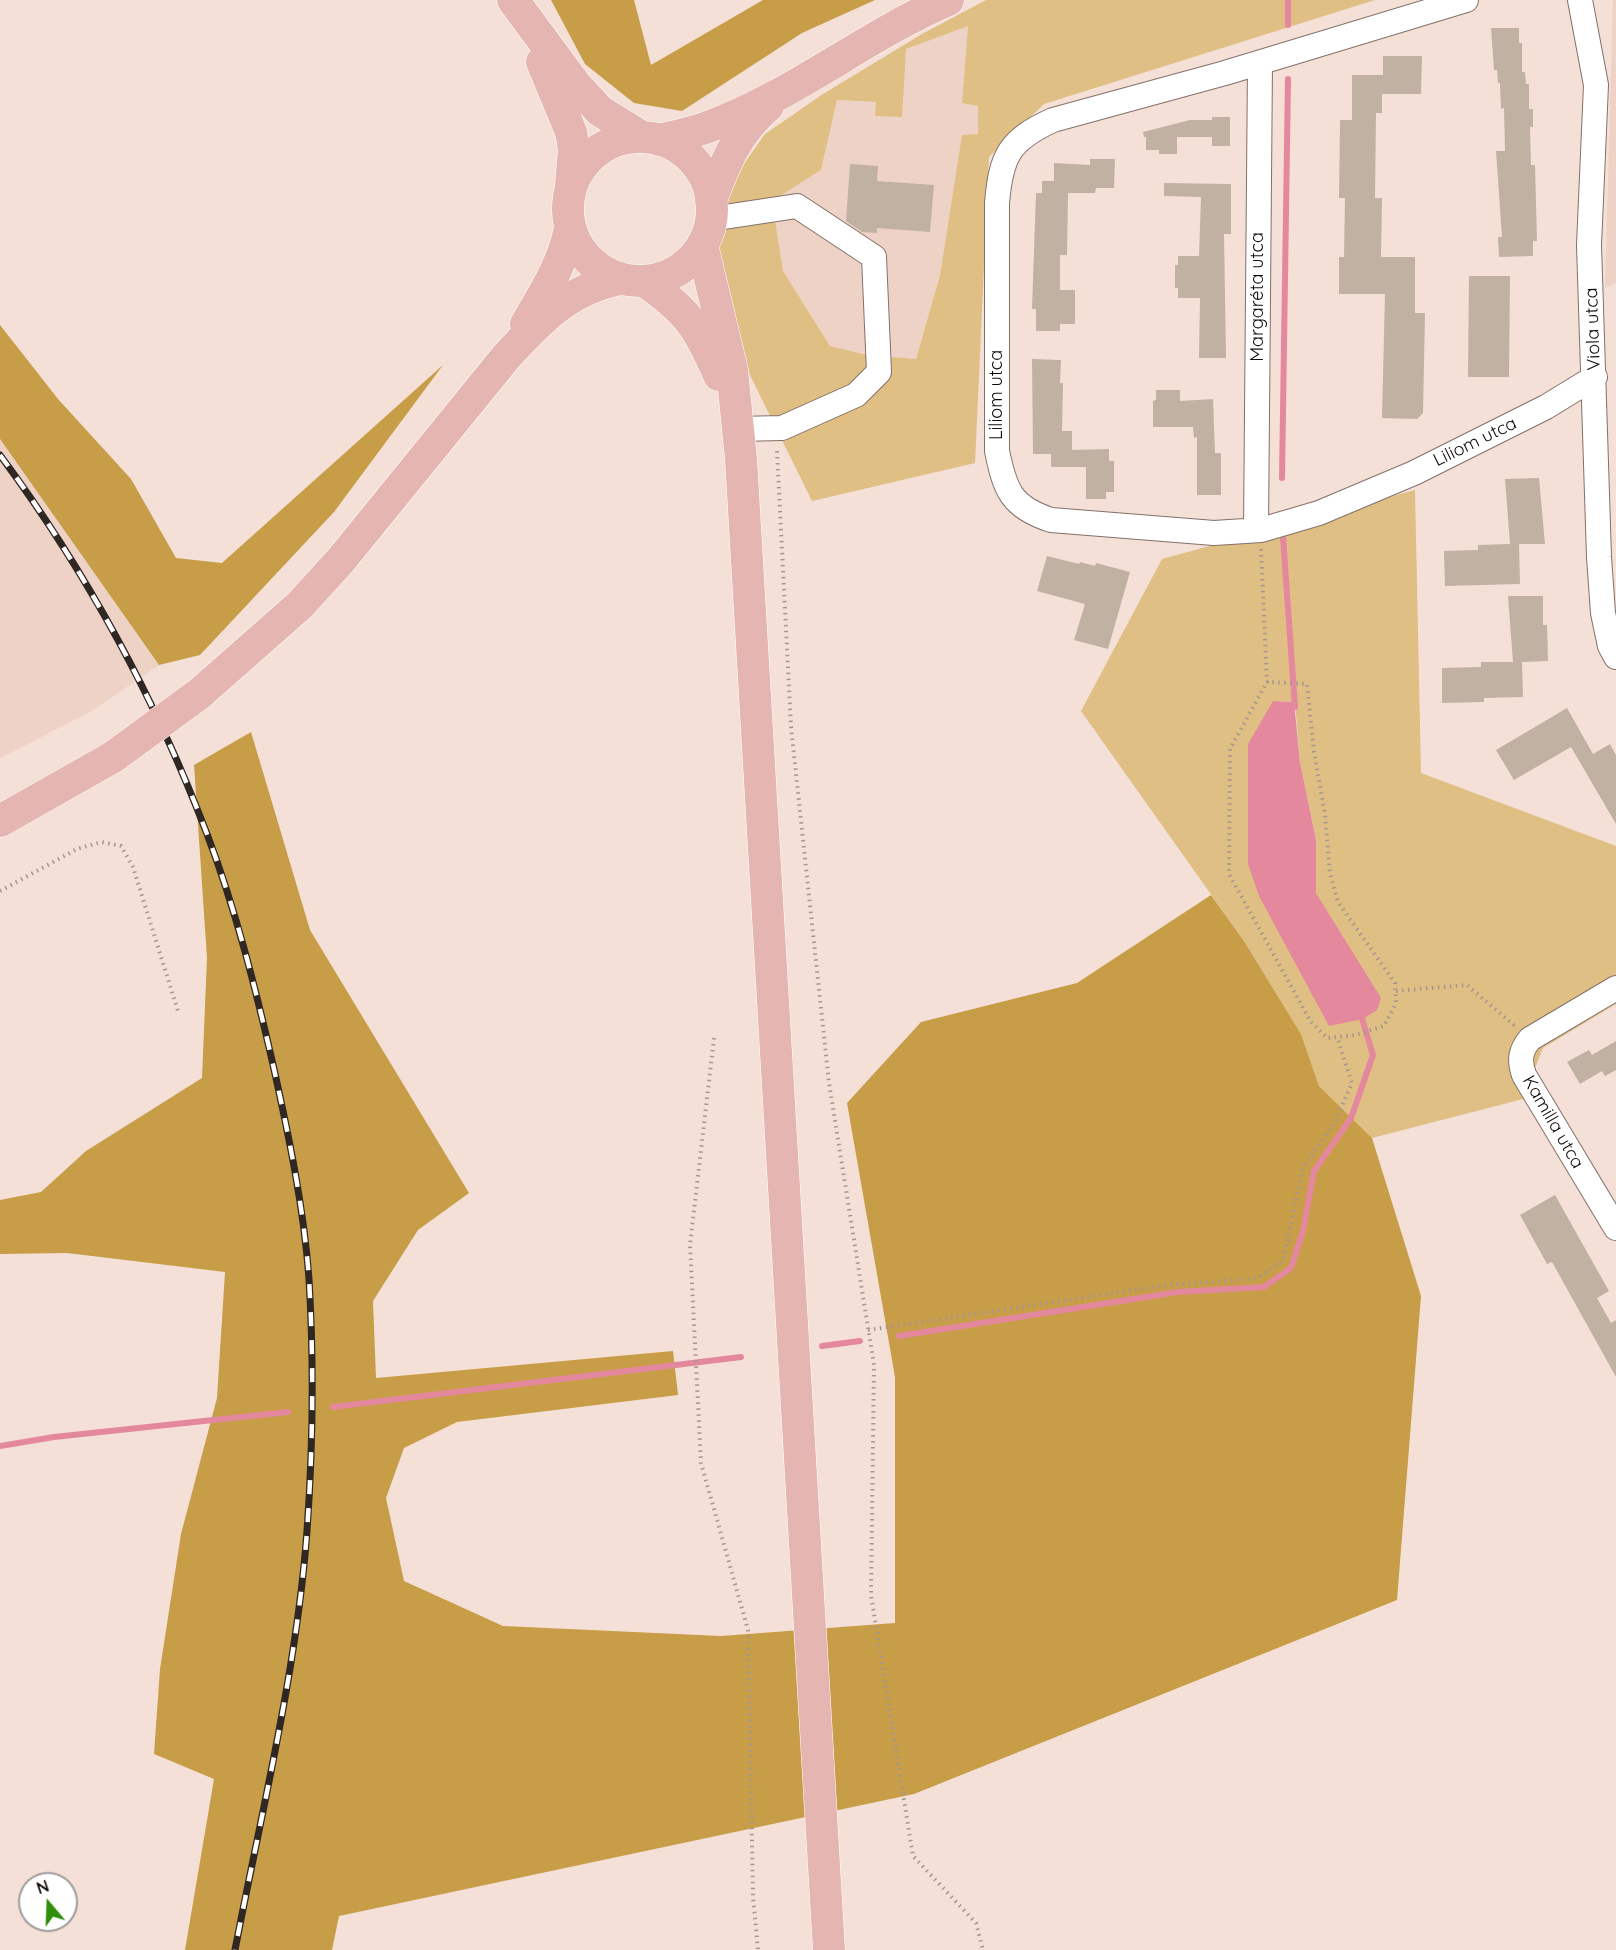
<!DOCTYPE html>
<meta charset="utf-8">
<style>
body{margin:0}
#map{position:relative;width:1616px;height:1950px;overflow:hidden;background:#f4e0d7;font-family:Quicksand,sans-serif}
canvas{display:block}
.north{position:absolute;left:18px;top:1872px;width:60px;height:60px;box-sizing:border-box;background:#fff;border:2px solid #9f9d9c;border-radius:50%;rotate:341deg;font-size:16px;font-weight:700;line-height:24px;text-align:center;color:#100a07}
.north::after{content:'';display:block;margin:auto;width:21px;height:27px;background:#2d8f0a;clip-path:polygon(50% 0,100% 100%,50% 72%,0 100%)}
</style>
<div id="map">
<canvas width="1616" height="1950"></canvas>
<div class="north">N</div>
</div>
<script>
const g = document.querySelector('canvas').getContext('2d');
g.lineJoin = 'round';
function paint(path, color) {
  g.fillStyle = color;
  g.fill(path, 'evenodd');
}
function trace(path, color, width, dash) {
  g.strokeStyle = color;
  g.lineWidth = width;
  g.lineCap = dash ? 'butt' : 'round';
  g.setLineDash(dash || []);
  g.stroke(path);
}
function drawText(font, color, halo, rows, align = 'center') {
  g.font = font + ' Quicksand,sans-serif';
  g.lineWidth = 4.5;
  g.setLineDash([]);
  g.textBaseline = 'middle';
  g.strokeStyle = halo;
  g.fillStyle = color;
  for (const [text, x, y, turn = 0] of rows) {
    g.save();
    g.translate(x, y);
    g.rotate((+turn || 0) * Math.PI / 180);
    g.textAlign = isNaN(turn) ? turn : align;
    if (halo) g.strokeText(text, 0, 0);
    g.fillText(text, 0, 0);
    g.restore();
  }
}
const built = new Path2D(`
 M1613 0H1616V283L1605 288Z
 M968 25 962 103 978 106V135H962L940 275 916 359 867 355 830 346 783 271 772 201 821 170 837 100 876 102 906 49Z
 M0 439 159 665 92 711 0 758Z`);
const green = new Path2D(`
 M1375 0 1044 104 989 157 975 463 812 501 746 367 716 246 732 181 765 134 823 94 922 34 986 0ZM968 26 962 103 978 106V134L962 135 940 275 916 359 867 355 830 346 783 271 772 201 821 170 837 100 876 102 875 116 902 117 906 49Z
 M1415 490 1421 773 1616 846V1004L1543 1048 1523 1099 1372 1138 1319 1086 1301 1034 1244 941 1081 711 1162 559ZM1273 701 1295 702 1300 762 1316 840V893L1344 942 1329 1026Z`);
const forest = new Path2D(`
 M551 0H634L651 65 763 0H875L802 33 682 111 634 103 585 64Z
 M0 325 58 399 131 479 176 558 222 563 443 365 334 512 200 655 159 665 0 439Z
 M251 732 310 930 469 1193 418 1230 373 1301 376 1378 673 1351 678 1395 457 1422 404 1448 386 1498 404 1581 503 1626 721 1636 895 1623V1377L847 1103 921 1022 1077 983 1211 895 1244 941 1301 1034 1319 1086 1372 1138 1421 1296 1397 1600 914 1794 339 1916 332 1950H185L214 1779 154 1754 160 1669 181 1534 217 1398 225 1272 67 1253 0 1254V1200L41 1192 86 1151 202 1078 207 958 194 765Z`);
const water = new Path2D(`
 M1273 701 1294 702 1300 762 1316 840V893L1381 998 1377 1010 1363 1019 1329 1026 1259 896 1248 864V744Z`);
const stream = new Path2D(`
 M1288 0V25
 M1282 478 1288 79
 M1283 537 1295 707
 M899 1336 1178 1292 1264 1287 1291 1268 1303 1231 1314 1171 1351 1118 1373 1055 1360 1012
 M822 1346 860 1341
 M333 1407 741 1357
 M0 1446 54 1437 288 1412`);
const building = new Path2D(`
 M1491 28H1519V43H1522V72H1525L1526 84H1529V109H1533V127H1530L1531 165H1535L1537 241H1533V256L1499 257 1498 237H1502L1496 151H1505L1504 108 1501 109 1500 83H1498L1497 70H1494Z
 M1383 56H1422L1421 94H1382V113H1376L1375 198H1382L1381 257H1415V313H1425L1423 413 1417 419 1382 418 1385 294H1339V257H1344L1345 198H1339L1340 120H1352V75H1383Z
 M1212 117H1230V146H1212V137H1177V154H1159V150H1146V137H1144L1143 132 1190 120H1212Z
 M1090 159H1115L1114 188H1096L1095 193H1068L1067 255H1060V290H1075V324H1060V331H1036V309H1032L1036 193H1042V181H1054V163L1090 165Z
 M850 164 878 166 877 181 934 185 930 232 877 228V233L862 232 846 221Z
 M1164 183 1231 184V234H1224L1226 358H1199L1200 298H1178V288H1175V265H1178V256H1199L1201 197 1164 196Z
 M1469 276H1510L1509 377H1468Z
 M1032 359 1061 360 1060 383H1063L1062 431H1072V450L1109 449V461H1114V492H1106V499H1086V467H1051V454H1033Z
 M1156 390H1180V401L1213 399 1215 453H1221V495H1197V437L1194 438 1193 427H1153V401L1156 400Z
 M1539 478 1545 544H1519L1520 584 1445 586 1444 551 1478 550V545L1510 544 1505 479Z
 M1047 556 1079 564 1080 562 1095 566 1096 563 1130 572 1108 649 1074 640 1085 604 1037 591Z
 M1508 596H1543V625H1547L1548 661 1522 662 1523 697 1484 698V702L1442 703V668L1481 667V662H1513Z
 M1567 708 1593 754 1610 744 1616 755V824L1571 747 1514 780 1496 750Z
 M1616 1041V1070L1605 1076 1602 1071 1580 1084 1567 1062 1589 1050 1592 1055Z
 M1555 1195 1609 1291 1597 1298 1611 1323 1616 1320V1377L1552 1262 1547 1264 1520 1215Z`);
const path = new Path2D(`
 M777 451 791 727 829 1083 874 1365 871 1595 913 1856 976 1923 983 1950
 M1261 549 1267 682 1230 749 1229 874 1311 1022 1327 1038 1355 1035 1384 1026 1396 1003 1395 983 1338 902 1330 874 1325 814 1314 752 1307 684 1267 682
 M0 891 77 849 101 842 121 846 133 867 178 1011
 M1396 991 1467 985 1515 1026
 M714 1038 690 1245 701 1463 748 1630 753 1897 758 1950
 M868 1330 1160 1286 1258 1278 1283 1260 1303 1168 1335 1122 1352 1083 1337 1037`);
const minor = new Path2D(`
 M1466 0 1225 73 1053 120C1009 140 1001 156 997 203V451C1005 490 1011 507 1051 520L1214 533 1261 530 1319 513 1414 473 1546 407 1595 377
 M1580 0 1596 85 1589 245 1599 557 1603 613 1610 646 1616 657
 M711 219 797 206 874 257 879 372 856 395 782 428 738 429
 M1256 530 1260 63
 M1616 988 1530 1039C1520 1051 1519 1060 1524 1075L1616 1228`);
const major = new Path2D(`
 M513 0 575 84 600 111 642 137
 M542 62 571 132 574 149 571 185
 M568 209a72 72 0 1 1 144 0a72 72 0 1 1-144 0Z
 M659 140C675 136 692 133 708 127 793 96 865 36 948 0
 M711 200C726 161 736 134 768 106
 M702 245 732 370 741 459 829 1950
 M644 281C688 311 698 327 719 375
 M526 324C544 293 563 264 570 228
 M199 694 300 605 341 560 506 357C540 320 569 289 620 279
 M0 821 113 757`);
const rail = new Path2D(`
 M0 455C86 571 156 700 207 834 236 910 256 990 274 1069 289 1137 304 1209 309 1279 314 1363 313 1447 307 1531 297 1669 261 1814 235 1950`);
const majorBridge = new Path2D(`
 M113 757 199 694`);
const streetNames = [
 ["Margaréta utca",1258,297,-90],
 ["Viola utca",1593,329,-92],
 ["Liliom utca",997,395,-90],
 ["Liliom utca",1475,442,-26],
 ["Kamilla utca",1553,1122,60]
];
paint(built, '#eed2c6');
paint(green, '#dfbf83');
paint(forest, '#c79d47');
paint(water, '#e4889d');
trace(stream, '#e4889d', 6);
paint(building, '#c0b1a3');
trace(minor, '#837169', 26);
trace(major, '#fff', 33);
trace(path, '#a5968f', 4, [1.5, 4.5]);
trace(minor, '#fff', 24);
trace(major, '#e5b5b1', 32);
trace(rail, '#2f2723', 7);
trace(rail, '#fff', 4.5, [14]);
trace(majorBridge, '#fff', 33, []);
trace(majorBridge, '#e5b5b1', 32);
drawText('18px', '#100a07', '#fff', streetNames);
</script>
